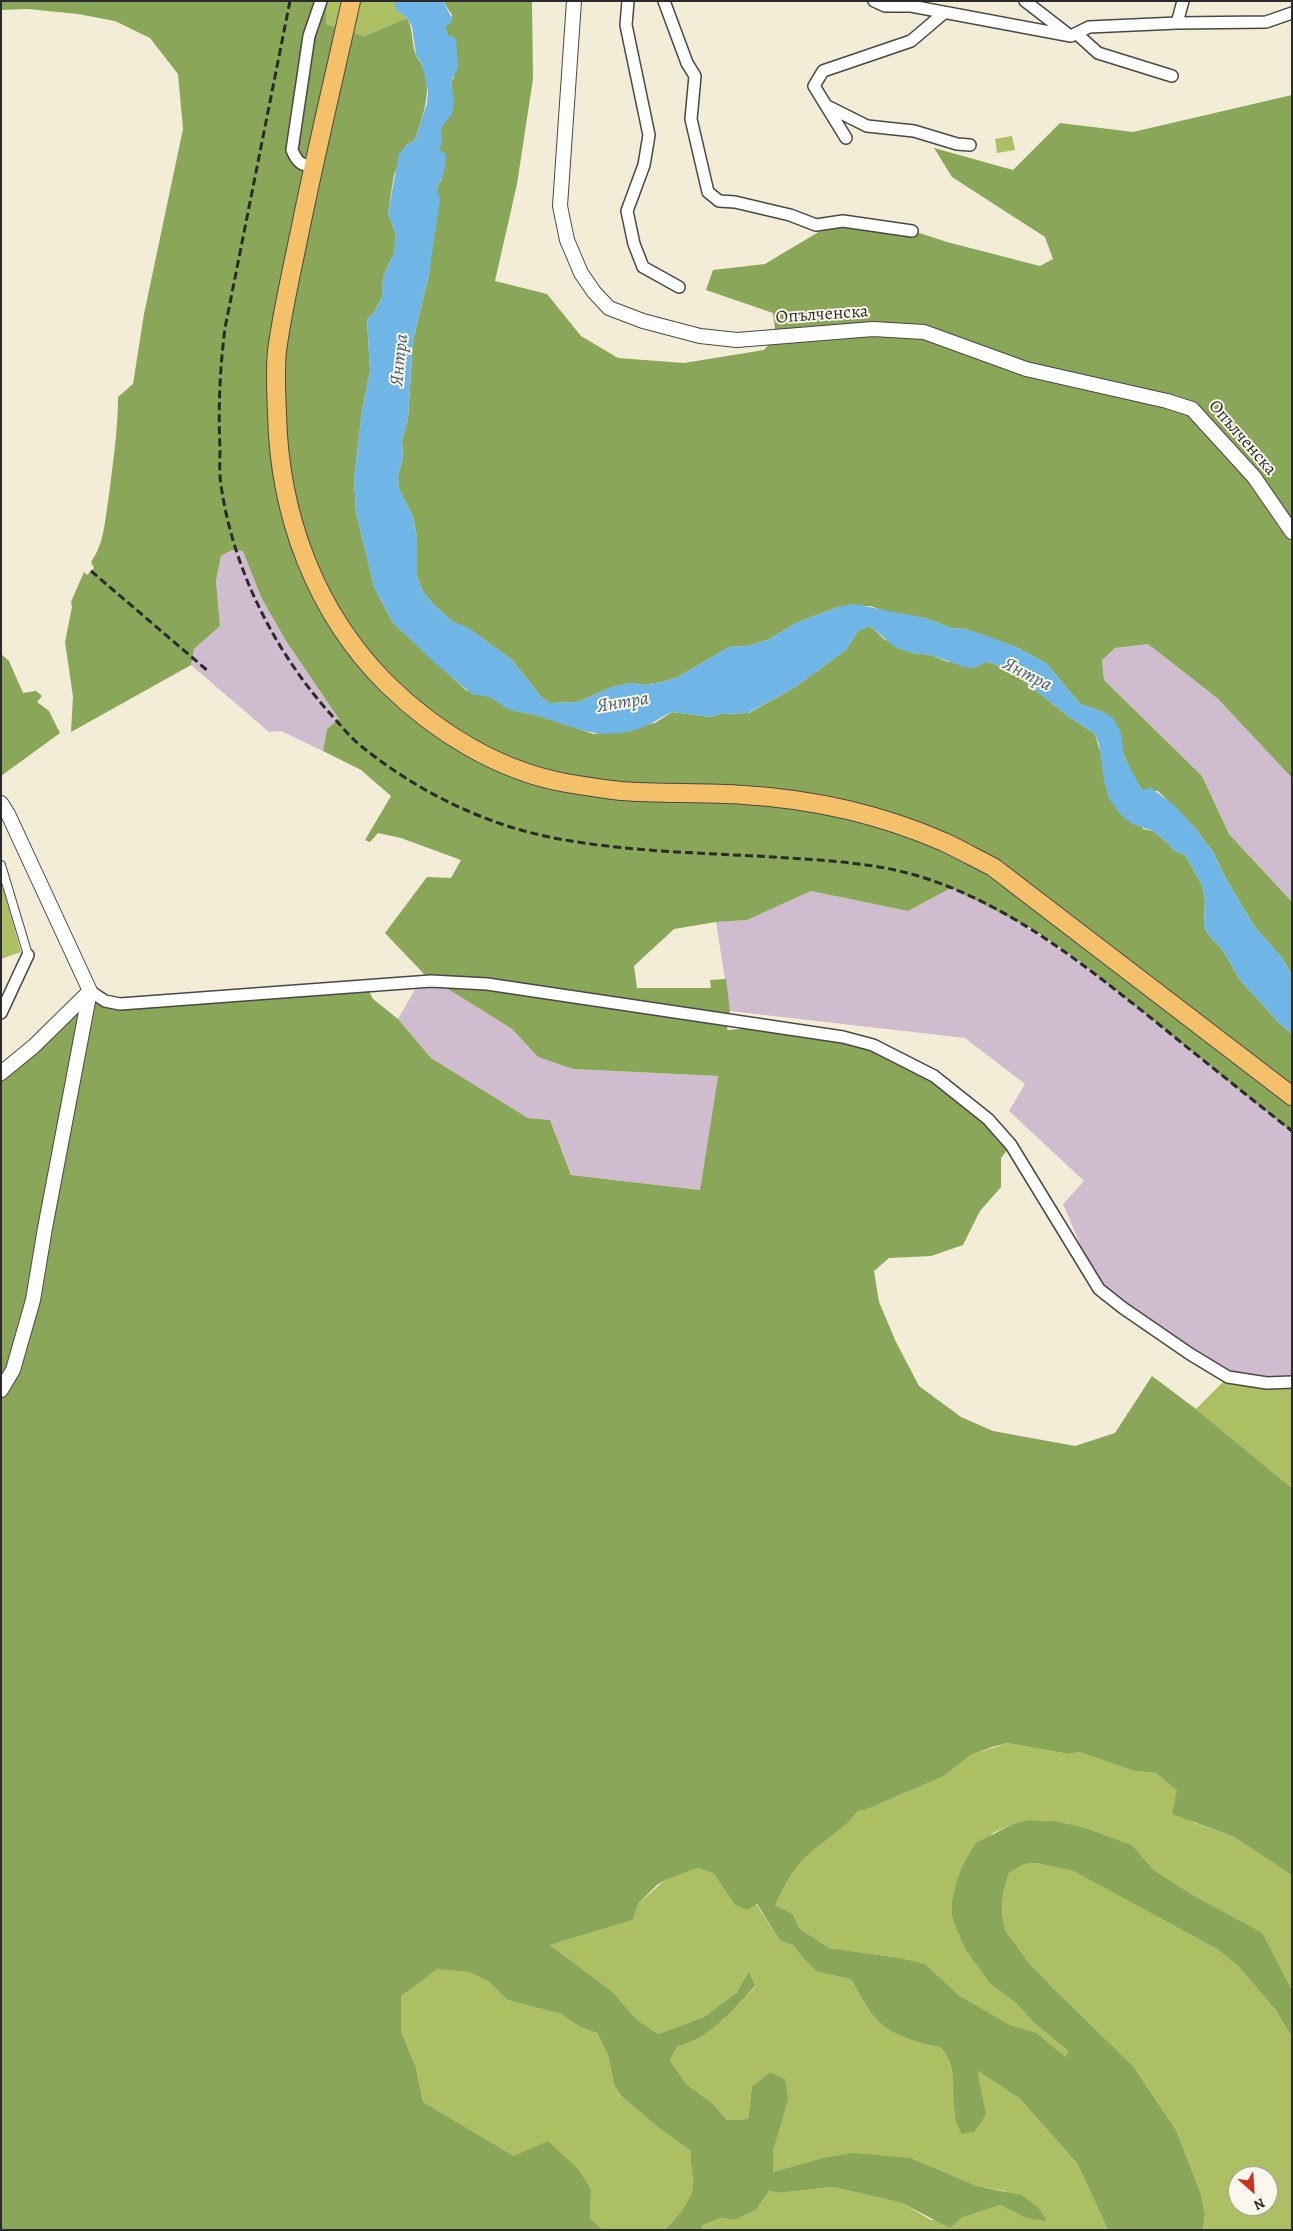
<!DOCTYPE html>
<meta charset="utf-8">
<style>
body{margin:0}
#map{position:relative;width:1293px;height:2231px;overflow:hidden;background:#f3edd7;font-family:Alegreya,serif}
canvas{display:block}
.frame{position:absolute;inset:0;border:2px solid #2b2b2b;pointer-events:none}
.north{position:absolute;left:1228px;top:2166px;width:50px;height:50px;box-sizing:border-box;background:#fbf7ec;border:1px solid #a8a59f;border-radius:50%;rotate:154deg;font-size:14px;font-weight:700;line-height:20px;text-align:center;color:#2b2b2b}
.north::after{content:'';display:block;margin:auto;width:18px;height:22px;background:#c8321e;clip-path:polygon(50% 0,100% 100%,50% 72%,0 100%)}
</style>
<div id="map">
<canvas width="1293" height="2231"></canvas>
<div class="frame"></div>
<div class="north">N</div>
</div>
<script>
const g = document.querySelector('canvas').getContext('2d');
g.lineJoin = 'round';
function paint(path, color) {
  g.fillStyle = color;
  g.fill(path, 'evenodd');
}
function trace(path, color, width, dash) {
  g.strokeStyle = color;
  g.lineWidth = width;
  g.lineCap = dash ? 'butt' : 'round';
  g.setLineDash(dash || []);
  g.stroke(path);
}
function drawText(font, color, halo, rows, align = 'center') {
  g.font = font + ' Alegreya,serif';
  g.lineWidth = 4;
  g.setLineDash([]);
  g.textBaseline = 'middle';
  g.strokeStyle = halo;
  g.fillStyle = color;
  for (const [text, x, y, turn = 0] of rows) {
    g.save();
    g.translate(x, y);
    g.rotate((+turn || 0) * Math.PI / 180);
    g.textAlign = isNaN(turn) ? turn : align;
    if (halo) g.strokeText(text, 0, 0);
    g.fillText(text, 0, 0);
    g.restore();
  }
}
const industrial = new Path2D(`
 M232 550H243L261 597 286 641 339 719 327 729 323 751 281 731 269 732 191 665 194 649 220 626 216 581 221 556Z
 M1148 644 1217 698 1292 778V902L1229 834 1202 776 1104 680 1102 659 1115 648Z
 M951 888 996 908 1077 959 1292 1131V1382L1228 1377 1099 1289 1063 1204 1084 1181 1009 1111 1025 1084 965 1038 730 1011 716 922 747 920 811 891 908 911Z
 M424 974 512 1029 538 1057 573 1069 718 1076 700 1190 571 1175 550 1120 528 1118 431 1058 398 1019Z`);
const green = new Path2D(`
 M327 1H395V9L407 18 365 36 326 24Z
 M1012 136 1015 150 997 153 995 139Z
 M3 888 21 952 1 959V889Z
 M1228 1377 1292 1382V1488L1196 1409Z
 M1007 1743 1069 1754 1079 1752 1134 1771 1156 1773 1177 1791 1192 1822 1234 1837 1287 1872 1292 1877V1990L1261 1933 1191 1894 1154 1870 1132 1845 1083 1827 1055 1821 1028 1820 1013 1824 993 1833 964 1862 952 1901 965 1949 990 1984 1016 2003 1033 2022 1068 2051 1066 2057 1037 2033 1010 2025 960 1996 925 1964 901 1958 829 1948 799 1928 793 1914 775 1905C784 1887 792 1870 807 1856 824 1840 845 1829 859 1810H865L944 1776 971 1755Z
 M1036 1863 1073 1871 1217 1949 1238 1966 1275 2009 1292 2037V2230H1203L1205 2213 1201 2194 1176 2130 1133 2066 1051 1986 1029 1963 1005 1930 1002 1913 1003 1894 1009 1873 1025 1864ZM1238 2176H1268V2206H1238Z
 M698 1868 714 1874 734 1904H756L780 1941 793 1945 803 1958 817 1972 851 1979C859 1993 867 2010 879 2022 893 2036 921 2044 940 2047 957 2067 954 2092 955 2117L977 2069 1019 2098 1077 2163 1108 2230H701L703 2225 721 2218 735 2220 756 2210 769 2191 778 2193 833 2187 902 2203 931 2220 961 2218 1000 2205 1026 2218 1047 2220 1005 2191 977 2186 911 2158H822L773 2172V2151L779 2127 785 2079 770 2072 752 2086 748 2119 727 2120 712 2103 686 2084 670 2060 677 2047C710 2038 733 2011 755 1987L749 1971 737 1992 704 2017 658 2034 636 2019 613 1992 550 1945 633 1920 638 1904 665 1880Z
 M436 1968 469 1972 489 1982 507 2000 561 2014 580 2027 597 2033 608 2055 614 2085 622 2097 660 2129 691 2151C690 2161 692 2169 693 2179 696 2199 678 2216 665 2230H603L590 2218 591 2188 514 2156 423 2102 416 2068 401 2031V1995Z`);
const forest = new Path2D(`
 M1 1H327L326 24 365 36 407 18C414 31 411 43 416 55 417 59 421 62 422 65 433 92 423 114 415 140L406 145 394 175 388 213 396 235 394 253 383 277 382 297 374 313 367 319 370 371 362 411 354 479 356 512 374 587 393 623 467 691 486 695 512 710 539 716 594 734 655 723 672 712 711 717 720 714 749 713 795 687 846 650 858 631 870 626 884 639 912 653 931 655 948 662H986L997 665 1019 677 1069 717 1095 734 1102 758 1143 829 1153 831 1170 845 1173 850 1185 855 1202 885 1205 900 1204 926 1208 934 1224 952 1240 980 1280 1024 1292 1034V1132L1077 959 1032 929 951 888 908 911 811 891 747 920 716 922 674 929 634 966 637 988H711L710 980 726 979 730 1011 727 1030 772 1027 843 1037 934 1076 1011 1145 1001 1158V1187L980 1211 963 1245 931 1256 889 1258 874 1271 879 1302 896 1342 919 1386 961 1417 993 1431 1075 1446 1115 1433 1152 1376 1196 1409 1292 1488V1877L1287 1872 1234 1837 1172 1814 1177 1791 1156 1773 1134 1771 1079 1752 1069 1754 1007 1743 992 1747 971 1755 944 1776 865 1810H859C845 1829 824 1840 807 1856 792 1870 784 1887 775 1905L793 1914 799 1928 829 1948 901 1958 925 1964 960 1996 1010 2025 1037 2033 1066 2057 1068 2051 1033 2022 1016 2003 990 1984 965 1949 952 1916V1901L957 1880 964 1862 976 1843 1013 1824 1028 1820 1055 1821 1083 1827 1132 1845 1154 1870 1191 1894 1262 1933 1292 1990V2037L1275 2009 1238 1966 1217 1949 1073 1871 1036 1863 1025 1864 1009 1873 1003 1894 1002 1913 1005 1930 1029 1963 1051 1986 1133 2066 1176 2130 1201 2194 1205 2213 1203 2230H1108L1077 2163 1019 2098 977 2070 986 2115 974 2132 962 2134C959 2128 955 2121 955 2115 951 2089 959 2069 940 2047 921 2044 893 2036 879 2022 867 2010 859 1993 851 1979L817 1972 803 1958 793 1945 780 1941 757 1904 747 1910 734 1904 714 1874 698 1868 665 1880 657 1885 638 1904 633 1920 550 1945 613 1992 636 2019 658 2034 704 2017 737 1992 749 1971 755 1986C733 2011 710 2038 677 2047L670 2060 686 2084 712 2103 727 2120 748 2119 752 2086 770 2072 785 2079 788 2099 773 2151V2172L822 2158 853 2153 911 2158 977 2186 1021 2195 1038 2207 1047 2221 1026 2218 1000 2205 961 2218 950 2228 902 2203 833 2187 778 2193 769 2191 756 2210 735 2220 721 2218 703 2225 701 2230H665C678 2216 695 2199 693 2179 692 2169 690 2161 691 2151L660 2129 622 2097 614 2085 608 2055 597 2033 580 2027 561 2014 507 2000 489 1982 469 1972 437 1969 401 1996V2031L416 2068 423 2102 514 2156 548 2141 577 2168 591 2189 590 2218 603 2230H1V1073L90 991 105 1001 366 986 373 999 398 1019 431 1058 528 1118 550 1120 571 1175 700 1190 718 1076 573 1069 538 1057 512 1029 424 974 385 933 427 877 451 878 461 860 401 838 378 833 370 842 365 840 391 796 361 770 323 751 327 729 339 719 286 641 261 597 243 551 232 550 221 556 216 581 220 626 194 649 191 665 71 732 73 697 65 642 72 607 71 602 84 572 87 575 94 568 91 562C105 543 105 517 109 495 113 462 118 430 118 397L133 384 144 314 183 129 178 74 150 38 115 21 78 14 28 9 1 10Z
 M443 1H532L533 79 517 184 495 281 547 294 581 336 618 358 684 363 764 350 776 337 773 313 706 290 713 270 765 264 827 227 843 221 904 228 947 242 1040 266 1053 259 1045 237 952 177 934 148 1013 170 1060 123 1133 132 1292 95V778L1217 698 1148 644 1115 648 1102 660 1104 680 1202 776 1229 834 1292 902V976L1283 959 1254 926 1225 877 1213 852 1194 827 1158 791 1142 790 1133 775 1103 712 1080 704 1046 663 1016 647 965 629 951 628 925 618 888 612 870 606 838 607 796 623 768 640 747 646 729 647 678 677 662 682 643 685 631 683 612 687 578 702 550 703 542 698 512 660 468 628 453 622 432 603 422 590 417 576V537L413 517 399 489 398 477 403 457 402 441 408 418 413 341 429 274 437 187 442 179 439 149 441 128 446 120 452 88 451 81 454 77 453 37 448 36 445 27 450 23 452 15Z
 M1 654 9 661 23 693 36 691 42 696 37 702 49 711 60 733 1 776Z`);
const water = new Path2D(`
 M395 1H443L453 20 446 27C446 36 449 35 456 39L458 68 451 81 454 101 452 114 441 128 442 144 439 149 446 155C445 167 444 177 437 187L440 200 429 274 413 341 408 418 402 441 403 457 398 477 399 488 413 517 417 538V576L422 590 432 603 453 622 468 628 512 660 542 698 550 703 578 702 612 687 631 683 643 685 662 682 678 677 729 647 747 646 768 640 796 623 838 607 854 604 925 618 951 628 965 629 987 636 1016 647 1046 663 1080 704 1103 712 1113 718 1121 733 1124 757 1142 790H1145L1150 787 1176 807 1194 827 1213 852 1225 877 1254 926 1283 959 1292 976V1034L1280 1024 1240 980 1224 952 1208 934 1204 926 1205 900 1202 885 1185 855 1173 850 1170 845 1153 831 1132 824 1121 815 1109 799 1104 781 1099 744 1095 734 1069 717 1019 677 997 665 986 662 974 668 964 667 931 655 912 653 896 648 870 626 858 631 846 650 795 687 748 713 720 714 711 717 672 712C660 717 651 725 638 729 599 741 577 728 541 717 532 714 523 713 514 711 496 706 498 695 473 695L435 663 393 623 374 587 356 512 354 479 362 411 370 371 367 319 374 313 382 297 383 277 394 253 396 235 388 213 399 154 406 145 415 140 427 103 428 92 422 64 416 55 412 27 407 18 395 9Z`);
const pedestrian = new Path2D(`
 M1 865 28 955`);
const minor = new Path2D(`
 M628 1 626 25 649 135 644 165 627 211 634 244 643 267 679 287
 M664 1 687 63 695 76 691 119 708 192 719 201 735 202 790 215 816 225 843 221 912 231
 M874 1 885 6H911L1071 36 1089 27 1177 23 1266 22 1292 13
 M1025 1 1069 35
 M1177 23 1183 1
 M1077 34 1098 53 1172 76
 M827 106 867 126 914 131 957 144 970 145
 M846 138 814 86 823 71 911 41 944 13
 M313 167C301 165 297 162 292 150L309 36 321 1
 M90 991 105 1001 120 1004 431 981 487 984 843 1037 873 1045 934 1076 988 1119 1011 1145 1099 1289 1123 1308 1190 1354 1228 1377 1267 1383 1292 1382
 M1 1013 28 955`);
const tertiary = new Path2D(`
 M574 1 560 206 567 240 581 273 594 292 609 308 643 321 700 336 737 340 873 329 924 332 1026 369 1167 401 1192 409 1254 477 1292 532
 M1 803 8 814 90 991 45 1228 33 1300 13 1370 1 1390
 M1 1073 34 1046 90 991`);
const primary = new Path2D(`
 M351 1C335 73 318 144 303 216 294 261 283 306 277 351 275 371 276 392 277 413 279 514 315 613 388 685 436 732 499 771 566 783 584 786 603 789 621 791 662 794 703 792 744 795 812 799 882 815 944 842 961 850 977 859 993 867L1292 1096`);
const rail = new Path2D(`
 M290 1 225 328C220 368 218 407 220 448 220 460 219 473 221 485 233 571 277 656 335 719 343 728 351 738 361 746 422 795 493 829 571 841 637 852 706 853 773 857 820 860 869 862 915 875 1006 902 1078 960 1151 1018 1198 1056 1245 1094 1292 1131
 M91 571 208 671`);
const streetNames = [
 ["Опълченска",822,315,-4],
 ["Опълченска",1242,438,49]
];
const waterNames = [
 ["Янтра",400,360,-84],
 ["Янтра",1027,675,27],
 ["Янтра",623,703,-9]
];
paint(industrial, '#cfbdcf');
paint(green, '#acbf63');
paint(forest, '#89a659');
paint(water, '#6fb6e6');
trace(pedestrian, '#494845', 10);
trace(minor, '#494845', 14);
trace(tertiary, '#494845', 16);
trace(primary, '#494845', 20);
trace(pedestrian, '#fff', 8);
trace(minor, '#fff', 11);
trace(tertiary, '#fff', 14);
trace(primary, '#f4c16a', 18);
trace(rail, '#2b2b2b', 3, [8, 4]);
drawText('18px', '#2b2b2b', '#fbf7ec', streetNames);
drawText('italic 19px', '#435c6c', '#fbf7ec', waterNames);
</script>
